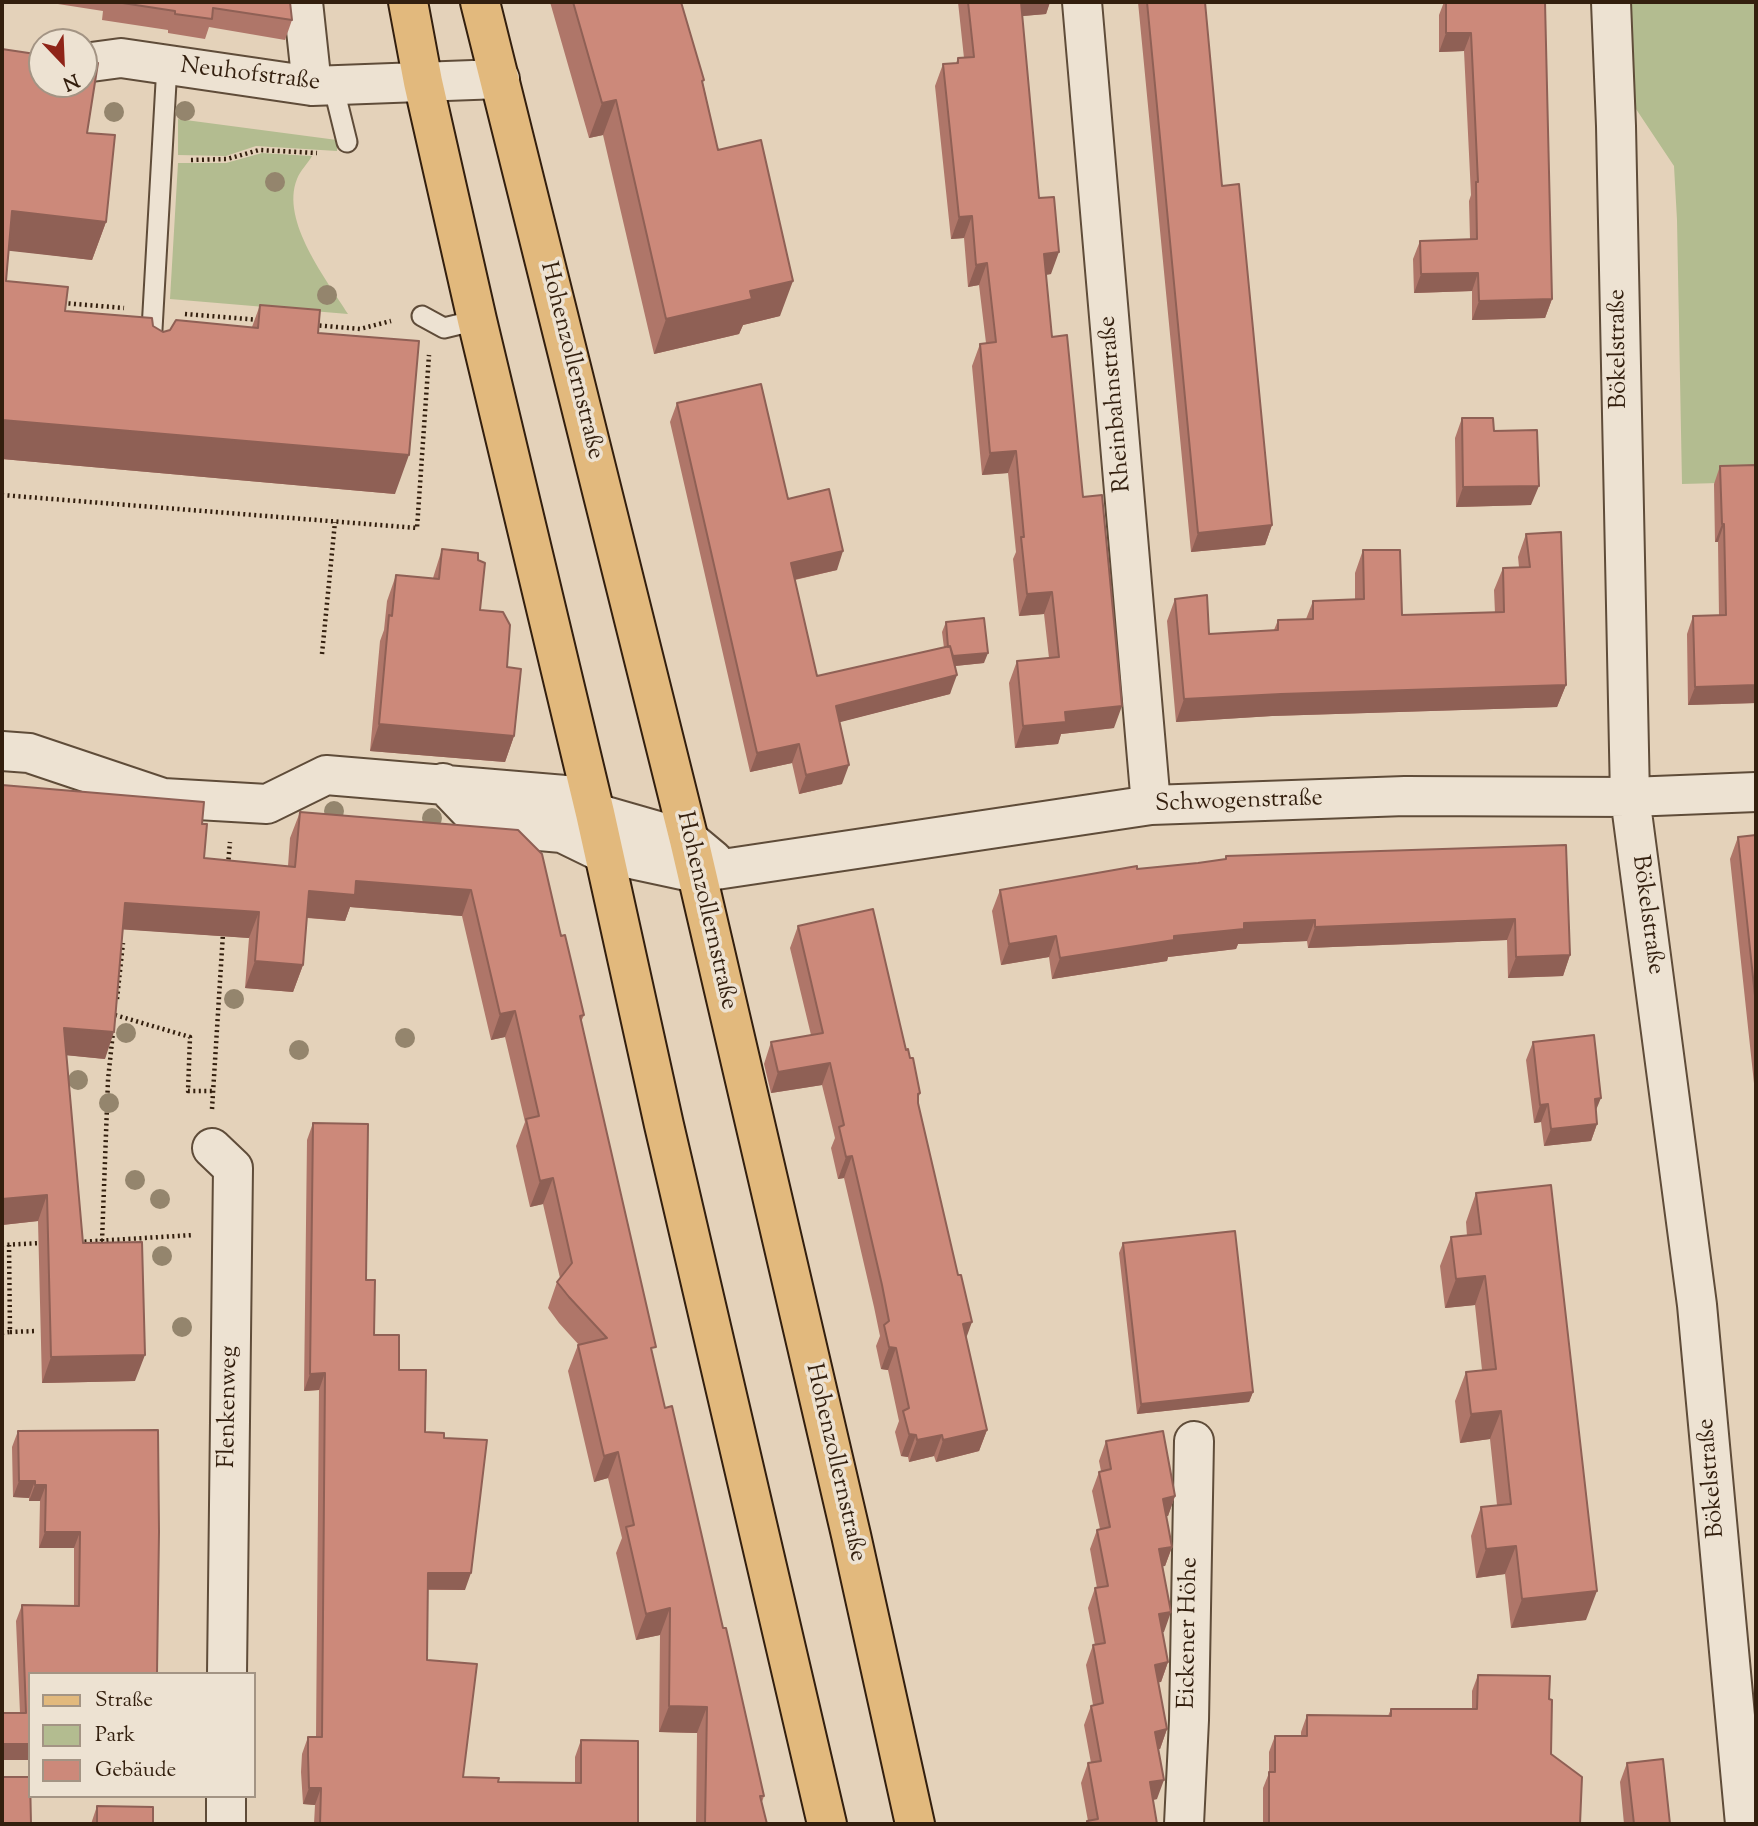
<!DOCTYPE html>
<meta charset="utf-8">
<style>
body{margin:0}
#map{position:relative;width:1758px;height:1826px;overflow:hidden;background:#e4d2ba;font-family:"Sorts Mill Goudy",serif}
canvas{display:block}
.frame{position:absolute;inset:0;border:4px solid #331f0e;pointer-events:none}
.legend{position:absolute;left:28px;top:1672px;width:228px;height:126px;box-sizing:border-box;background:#ede2d2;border:2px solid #a39484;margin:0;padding:9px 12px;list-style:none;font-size:21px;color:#331f0e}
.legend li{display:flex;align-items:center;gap:14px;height:35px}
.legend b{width:35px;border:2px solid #a39484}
.north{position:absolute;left:28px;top:28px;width:70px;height:70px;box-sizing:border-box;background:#ede2d2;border:2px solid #a39484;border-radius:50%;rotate:157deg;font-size:19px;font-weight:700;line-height:28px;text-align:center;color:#331f0e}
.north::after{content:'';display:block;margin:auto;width:24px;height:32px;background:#8f2418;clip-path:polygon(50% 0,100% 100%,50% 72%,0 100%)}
</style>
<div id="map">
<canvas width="1758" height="1826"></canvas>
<div class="frame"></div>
<ul class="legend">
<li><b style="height:9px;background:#e2b97d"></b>Straße</li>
<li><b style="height:19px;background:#b3bc90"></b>Park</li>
<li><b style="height:19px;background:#cc897a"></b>Gebäude</li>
</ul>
<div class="north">N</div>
</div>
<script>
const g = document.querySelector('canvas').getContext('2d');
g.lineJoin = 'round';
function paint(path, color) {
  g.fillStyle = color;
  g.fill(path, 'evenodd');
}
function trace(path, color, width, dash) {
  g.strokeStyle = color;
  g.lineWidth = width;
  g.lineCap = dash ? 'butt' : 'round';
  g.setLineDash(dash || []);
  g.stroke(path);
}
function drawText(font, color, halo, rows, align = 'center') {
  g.font = font + ' "Sorts Mill Goudy",serif';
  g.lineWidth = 7;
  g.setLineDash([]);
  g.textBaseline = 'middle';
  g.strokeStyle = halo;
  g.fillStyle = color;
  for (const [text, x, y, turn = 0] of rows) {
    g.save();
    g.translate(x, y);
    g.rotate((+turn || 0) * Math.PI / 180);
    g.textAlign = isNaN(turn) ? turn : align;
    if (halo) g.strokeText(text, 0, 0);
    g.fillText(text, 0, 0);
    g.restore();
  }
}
const green = new Path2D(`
 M1627 2H1756V482L1682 484 1677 220 1674 166 1634 106Z
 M178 119 337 140V151L256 146 226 156 178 155Z
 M262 153 312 156C308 163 300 171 297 179 280 221 327 280 348 314L170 299 178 163H226Z`);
const path = new Path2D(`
 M191 160 227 159 259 150 317 153
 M63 303 124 308
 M185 314 260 320
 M314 325 360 329 391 321
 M2 495 417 528 429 355
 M322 654 335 522
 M228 865 230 842
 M117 999 123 943
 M115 1015 190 1037 188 1091H212
 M212 1109 223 933
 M102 1241 108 1080 113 1032
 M79 1242 193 1235
 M2 1245 42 1243
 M10 1332 37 1331
 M2 1333 10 1332 9 1245`);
const service = new Path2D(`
 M333 85 347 142
 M422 316 444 328 477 320
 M151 347 167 65`);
const minor = new Path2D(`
 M303 2 312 86
 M1082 2 1151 805
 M1611 2 1616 126 1630 797 1697 1305 1745 1824
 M84 63 121 58 312 86 500 79
 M2 751 29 753 163 798 267 804 326 775 565 795 595 813 689 840 713 860
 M443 783 484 826 562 833 603 853 696 873 1151 805 1405 796 1630 797 1756 792
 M212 1148 233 1168 227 1674
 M226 1824V1796
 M1184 1824 1189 1720 1194 1441`);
const primary = new Path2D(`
 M408 2 423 82 477 320 595 813 664 1125 827 1824
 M480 2 689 840 851 1535 915 1824`);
const trees = [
 [185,111],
 [114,112],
 [275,182],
 [327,295],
 [334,811],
 [432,818],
 [234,999],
 [126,1033],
 [405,1038],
 [299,1050],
 [78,1080],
 [109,1103],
 [135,1180],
 [160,1199],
 [162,1256],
 [182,1327]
];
const wall = new Path2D(`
 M45 2H290L292 20 285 40 209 27 205 39 168 33V30L102 20 103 11Z
 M550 2H681L703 83 718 150 780 316 743 325 739 334 654 354 603 135 589 138Z
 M958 2H1050L1046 14 1022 16 1039 198 1051 274 1046 275 1052 337 1083 497 1114 728 1061 734 1058 744 1015 748 1009 683 1017 661 1049 658 1044 614 1019 616 1013 559 1016 552 1008 473 982 475 972 366 980 344 986 343 979 285 968 287 964 238 951 239 935 86 943 64 956 63 958 58H964Z
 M1138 2H1205L1222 186 1272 525 1265 545 1191 552Z
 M1444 2H1545L1552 299 1545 318 1472 320V291L1414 293 1413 259 1420 241 1470 239 1469 201 1471 195 1464 51 1439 52V15Z
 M2 49 87 133 106 222 92 260 9 250 6 281 65 311 153 326 163 332 252 327 260 305 318 333 395 494 2 459Z
 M677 403 788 499 837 570 795 580 817 676 944 648 942 632 946 622 984 663 955 666 950 694 839 722 842 784 799 794 792 763 750 772 670 422Z
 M1462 418 1494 431 1531 505 1456 507 1455 438Z
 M1756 465V703L1688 705 1687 634 1693 616H1719L1718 542H1715L1714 484 1720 466Z
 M1526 534 1566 685 1557 707 1272 716 1176 722 1167 621 1175 599 1209 634 1274 630 1278 620 1306 619 1313 601 1355 599V573L1363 550 1402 615 1495 613 1494 590 1503 568 1519 567 1518 557Z
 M442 549 478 560 480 610 507 667 514 736 505 762 370 751 380 641 384 630 387 601 396 575 433 578Z
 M2 785 202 824 204 858 288 866 290 838 300 812 518 830 561 936 584 1015 581 1022 653 1356 665 1408 723 1628 764 1796 762 1802 767 1824H696L697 1733 659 1732 660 1635 636 1640 616 1553 622 1538 608 1478 594 1482 568 1371 578 1345H579L559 1323 548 1308 557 1282 560 1278 543 1204 530 1207 516 1146 525 1122 505 1037 491 1040 462 916 350 907 345 921 307 918 303 965 293 992 245 988 249 938 123 929 105 1059 66 1055 83 1243 135 1381 42 1383 38 1221 2 1225Z
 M1756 835V1102L1730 859 1738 837Z
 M1566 845 1570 955 1563 976 1508 978 1507 940 1308 948 1307 941 1238 944 1236 949 1168 957 1167 961 1052 979 1049 957 1001 965 992 911 1000 890 1137 869 1198 863 1225 859 1226 856Z
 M798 926 906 1050 910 1058 920 1093 918 1099V1103L966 1339 987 1430 979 1451 936 1462 934 1456 909 1462 908 1457 901 1456 895 1432 899 1421 888 1370 881 1369 876 1346 880 1336 874 1307 844 1178 838 1179 831 1148 835 1138 822 1085 771 1093 764 1064 771 1042 811 1035 790 948Z
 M1533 1042 1597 1124 1591 1141 1544 1146 1541 1122 1534 1123 1526 1060Z
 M313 1123 366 1280 374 1335 399 1370 425 1432 444 1438 465 1590H428L427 1660 463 1777 498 1782H575V1757L581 1740 638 1824H314L315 1805 303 1804 301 1772 302 1754 308 1737H316L319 1390 304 1391 307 1140Z
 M1476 1193 1586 1620 1511 1628 1505 1574 1476 1578 1471 1536 1481 1507 1497 1505 1490 1439 1460 1443 1455 1401 1466 1372 1482 1370 1475 1305 1445 1308 1440 1266 1451 1237 1467 1236 1466 1222Z
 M1123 1243 1253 1392 1249 1402 1137 1414 1119 1253Z
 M158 1430 30 1760 20 1713 16 1621 22 1605 74 1606V1548H39L40 1501H29V1498L13 1497 12 1447 18 1431Z
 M1106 1441 1175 1496 1168 1516H1166L1172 1547 1165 1566H1163L1164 1632H1162L1168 1662 1161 1682H1158L1167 1729 1160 1749H1158L1157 1799 1153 1800 1157 1824H1085L1088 1821 1081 1783 1088 1763H1091L1084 1725 1091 1706 1093 1705 1086 1665 1093 1645H1095L1088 1608 1095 1588H1097L1090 1549 1097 1530 1100 1529 1092 1491 1099 1472 1101 1471 1099 1461Z
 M1478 1675 1549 1699 1551 1754 1580 1824H1263V1788L1269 1773V1752L1275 1736H1301V1732L1307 1715 1388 1716 1391 1709H1472V1691Z
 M1627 1763 1670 1824H1624L1620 1782Z
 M97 1806 153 1824H91Z`);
const shadedWall = new Path2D(`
 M1018 2H1050L1046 14 1012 17Z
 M1446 33H1471L1464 51 1439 52Z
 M616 100 603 135 589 138 602 103Z
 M12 211 106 222 92 260 2 250Z
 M972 216 964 238 951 239 959 217Z
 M1059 252 1051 274 1036 276 1044 254Z
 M987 263 979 285 968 287 976 265Z
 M1478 273 1472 291 1414 293 1421 274Z
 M793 281 780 316 743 325 739 334 654 354 666 319 750 291Z
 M1552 299 1545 318 1472 320 1479 301Z
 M2 420 409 455 395 494 2 459Z
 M1016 451 1008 473 982 475 990 453Z
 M1539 486 1531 505 1456 507 1463 487Z
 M1722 524H1724L1718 542H1715Z
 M1272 525 1265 545 1191 552 1198 533Z
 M843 551 837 570 784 582 791 563Z
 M1052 592 1044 614 1019 616 1027 594Z
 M988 653 984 663 945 667 949 657Z
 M957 675 950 694 829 725 836 706Z
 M1566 685 1557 707 1272 716 1176 722 1184 699 1281 694Z
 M1756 685V703L1688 705 1695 687Z
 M1122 706 1114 728 1061 734 1058 744 1015 748 1023 726 1065 712Z
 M379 724 514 736 505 762 370 751Z
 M799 744 792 763 750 772 757 753Z
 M849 765 842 784 799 794 806 775Z
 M356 881 471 890 462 916 350 907 345 921 300 917 309 891Z
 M125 903 259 912 249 938 116 929Z
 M1515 919 1507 940 1308 948 1315 927Z
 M1315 920 1307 941 1238 944 1236 949 1168 957 1167 961 1052 979 1060 958 1244 923Z
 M1056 936 1049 957 1001 965 1009 944Z
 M1570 955 1563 976 1508 978 1516 957Z
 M255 961 303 965 293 992 245 988Z
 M515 1011 505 1037 491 1040 500 1014Z
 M64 1028 114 1032 105 1059 54 1054Z
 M830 1063 822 1085 771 1093 778 1072Z
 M1601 1098 1594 1115 1595 1099Z
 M1548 1104 1541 1122 1534 1123 1540 1105Z
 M1597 1124 1591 1141 1544 1146 1551 1129Z
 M852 1156 844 1178 838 1179 846 1157Z
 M553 1178 543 1204 530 1207 540 1181Z
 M47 1195 38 1221 2 1225V1199Z
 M1485 1276 1475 1305 1445 1308 1456 1279Z
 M972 1322 964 1344 963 1324Z
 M889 1347 896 1348 888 1370 881 1369Z
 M145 1355 135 1381 42 1383 51 1357Z
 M325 1373 319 1390 304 1391 310 1374Z
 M1253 1392 1249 1402 1137 1414 1141 1404Z
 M1501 1411 1490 1439 1460 1443 1471 1414Z
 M987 1430 979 1451 936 1462 943 1440Z
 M909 1434 916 1435 908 1457 901 1456Z
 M942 1435 934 1456 909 1462 917 1440Z
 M618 1452 608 1478 594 1482 604 1456Z
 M19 1481H35L29 1498 13 1497Z
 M35 1485H46L40 1501H29Z
 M1175 1496 1168 1516 1156 1518 1163 1499Z
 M45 1532H80L74 1548H39Z
 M1516 1546 1505 1574 1476 1578 1486 1549Z
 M1172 1547 1165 1566 1152 1568 1159 1549Z
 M428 1573H471L465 1590 422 1589Z
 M1597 1591 1586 1620 1511 1628 1522 1599Z
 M670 1608 660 1635 636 1640 646 1614Z
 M1171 1612 1164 1632 1152 1634 1159 1614Z
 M1168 1662 1161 1682 1148 1684 1155 1665Z
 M669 1706 707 1707 697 1733 659 1732Z
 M1167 1729 1160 1749 1148 1751 1155 1732Z
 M2 1744H30V1760H2Z
 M1164 1780 1157 1799 1142 1802 1150 1782Z
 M309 1788H321L315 1805 303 1804Z`);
const building = new Path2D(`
 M116 2H290L292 20 213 8 212 19 175 14V11Z
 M573 2H681L704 80 702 81 718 150 761 140 793 281 750 291 752 299 666 319 616 100 602 103Z
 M968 2H1021L1039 198 1054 197 1059 252 1044 254 1052 337 1067 335 1083 497 1102 495 1122 706 1065 712 1066 722 1023 726 1017 661 1059 657 1052 592 1027 594 1021 537H1024L1016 451 990 453 980 344 996 342 987 263 976 265 972 216 959 217 943 64 958 63V58L974 57Z
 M1147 2H1205L1222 186 1239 184 1272 525 1198 533Z
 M1446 2H1545L1552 299 1479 301 1478 273 1421 274 1420 241 1477 239 1476 182H1478L1471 33H1446Z
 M2 49 42 55V84H84V61L98 63 87 133 115 135 106 222 12 211 6 281 68 287 65 311 152 318 153 326 163 332 170 330 176 320 258 328 260 305 320 310 318 333 419 341 409 455 2 420Z
 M761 384 788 499 829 489 843 551 791 563 817 676 950 646 957 675 836 706 849 765 806 775 799 744 757 753 677 403Z
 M1462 418H1493L1494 431 1537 430 1539 486 1463 487Z
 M1756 465V685L1695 687 1693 616 1726 615 1724 524H1722L1720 466Z
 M1561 532 1566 685 1281 694 1184 699 1175 599 1207 595 1209 634 1278 630V620L1313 619V601L1364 599 1363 550H1400L1402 615 1504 612 1503 568 1530 567 1526 534Z
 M442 549 478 553V560L485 563 480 610 503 612 510 625 507 667 521 669 514 736 379 724 389 615 392 616 396 575 439 579Z
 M984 618 988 653 953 656 950 646 948 647 946 622Z
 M2 785 204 802 202 824H207L204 858 295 867 300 812 518 830 542 854 561 936 565 935 584 1015 580 1016 656 1347 651 1348 665 1408 672 1406 723 1628H726L764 1796H760L767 1824H705L707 1707 669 1706 670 1608 646 1614 626 1527 634 1525 618 1452 604 1456 578 1345 607 1338 569 1297 557 1282 572 1263 553 1178 540 1181 526 1119 539 1116 515 1011 500 1014 471 890 356 881 355 895 309 891 303 965 255 961 259 912 125 903 114 1032 64 1028 83 1243 142 1242 145 1355 51 1357 47 1195 2 1199Z
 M1756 835V1005L1738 837Z
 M1566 845 1570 955 1516 957 1515 919 1315 927V920L1244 923V929L1174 936V940L1060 958 1056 936 1009 944 1000 890 1137 866V869L1198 863 1226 859V856Z
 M873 909 906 1050 908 1049 910 1058H913L920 1093 918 1094V1103L958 1275H961L972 1322 963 1324 987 1430 943 1440 942 1435 917 1440 916 1435 909 1434 903 1411 909 1408 896 1348 889 1347 884 1325 889 1321 882 1285 852 1156 846 1157 839 1127 844 1125 830 1063 778 1072 771 1042 823 1033 798 926Z
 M1594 1035 1601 1098 1595 1099 1597 1124 1551 1129 1548 1104 1540 1105 1533 1042Z
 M313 1123 368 1124 366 1280H375L374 1335H399V1370H426L425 1432 444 1433V1438L487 1440 471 1573H428L427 1660 477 1664 463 1777 499 1778 498 1782 581 1783V1740L638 1741V1824H320L321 1788H309L308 1755V1737H322L325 1373 310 1374Z
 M1551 1185 1597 1591 1522 1599 1516 1546 1486 1549 1481 1507 1511 1504 1501 1411 1471 1414 1466 1372 1496 1369 1485 1276 1456 1279 1451 1237 1481 1234 1476 1193Z
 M1235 1231 1253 1392 1141 1404 1123 1243Z
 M158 1430 159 1532 157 1674H30V1744H2V1713H26L22 1605 79 1606 80 1532H45L46 1485H35V1481H19L18 1431Z
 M1163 1431 1175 1496 1163 1499 1172 1547 1159 1549 1171 1612 1159 1614 1168 1662 1155 1665 1167 1729 1155 1732 1164 1780 1150 1782 1157 1824H1087V1821L1098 1819 1088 1763 1101 1761 1091 1706 1103 1703 1093 1645 1105 1643 1095 1588 1108 1586 1097 1530 1110 1527 1099 1472 1111 1469 1106 1441Z
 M1478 1675 1550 1676 1549 1699 1552 1700 1551 1754 1582 1777 1580 1824H1269V1772H1275V1736H1307V1715L1391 1716V1709H1477Z
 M1663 1759 1670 1824H1634L1627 1763Z
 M2 1777H30L31 1824H2Z
 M97 1806 153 1807V1824H97Z`);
const streetNames = [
 ["Neuhofstraße",250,76,7],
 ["Bökelstraße",1620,349,-91],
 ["Hohenzollernstraße",570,361,76],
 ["Rheinbahnstraße",1117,404,-95],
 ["Schwogenstraße",1239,803,-2],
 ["Hohenzollernstraße",705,911,77],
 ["Bökelstraße",1646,915,82],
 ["Flenkenweg",230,1407,-89],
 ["Hohenzollernstraße",834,1463,77],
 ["Bökelstraße",1713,1478,-95],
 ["Eickener Höhe",1190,1633,-89]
];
paint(green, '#b3bc90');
trace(service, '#5f4c39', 23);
trace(minor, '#5f4c39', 42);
trace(primary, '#331f0e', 42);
trace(path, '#331f0e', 4.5, [2, 3.5]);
trace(service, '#ede2d2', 19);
trace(minor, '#ede2d2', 38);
trace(primary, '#e2b97d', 38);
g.fillStyle = '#94856d';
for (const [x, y] of trees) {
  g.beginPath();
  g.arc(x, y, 10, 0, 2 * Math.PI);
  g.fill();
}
paint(wall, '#af7669');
paint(shadedWall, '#8f6055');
paint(building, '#cc897a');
trace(building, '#8f6055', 2);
drawText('24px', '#331f0e', '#ede2d2', streetNames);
</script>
